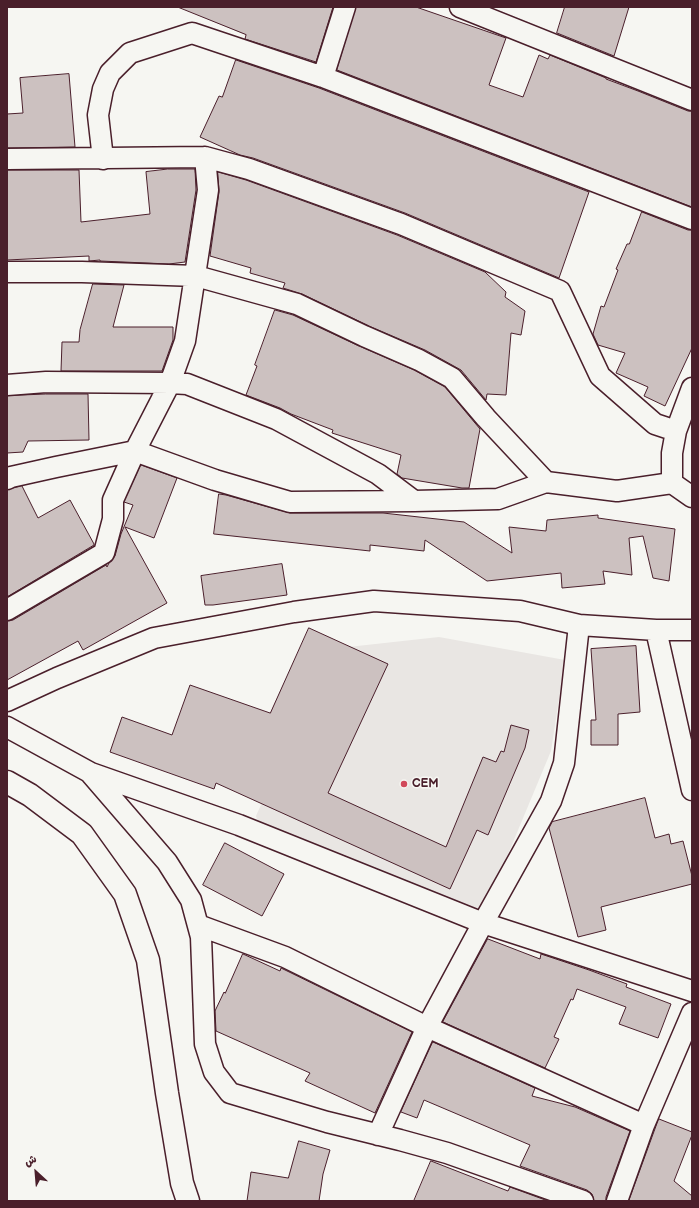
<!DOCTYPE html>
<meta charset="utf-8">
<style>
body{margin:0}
#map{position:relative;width:699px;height:1208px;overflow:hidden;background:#f6f6f2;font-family:"Balsamiq Sans","Playpen Sans Arabic",sans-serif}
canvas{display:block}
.frame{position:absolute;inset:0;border:8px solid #4a1f2b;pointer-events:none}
.north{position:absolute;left:16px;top:1152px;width:40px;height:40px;-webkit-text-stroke:3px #f6f6f2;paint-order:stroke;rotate:334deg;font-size:11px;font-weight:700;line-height:16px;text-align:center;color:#4a1f2b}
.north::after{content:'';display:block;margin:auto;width:14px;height:18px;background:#4a1f2b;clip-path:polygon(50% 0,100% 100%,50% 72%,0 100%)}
</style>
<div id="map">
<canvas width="699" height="1208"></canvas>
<div class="frame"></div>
<div class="north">ش</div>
</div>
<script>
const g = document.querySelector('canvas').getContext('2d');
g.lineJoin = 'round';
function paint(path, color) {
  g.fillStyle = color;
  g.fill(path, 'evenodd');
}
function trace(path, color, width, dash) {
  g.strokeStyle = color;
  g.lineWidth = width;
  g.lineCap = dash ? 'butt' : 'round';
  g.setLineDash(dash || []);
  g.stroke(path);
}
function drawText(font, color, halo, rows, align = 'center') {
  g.font = font + ' "Balsamiq Sans",sans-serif';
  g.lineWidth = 3;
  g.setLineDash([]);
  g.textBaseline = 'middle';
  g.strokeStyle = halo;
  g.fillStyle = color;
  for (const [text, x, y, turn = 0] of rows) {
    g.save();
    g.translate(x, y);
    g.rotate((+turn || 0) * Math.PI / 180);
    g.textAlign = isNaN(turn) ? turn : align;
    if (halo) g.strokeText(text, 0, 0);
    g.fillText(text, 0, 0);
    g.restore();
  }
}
const built = new Path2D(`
 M439 637 565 660 551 751 481 919 260 829 256 816 330 649Z`);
const building = new Path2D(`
 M178 7H333L316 62 245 39 246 35Z
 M356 7H416L506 38 489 85 523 97 539 55 548 59 550 55 606 78V79L638 91 688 111H692V207L337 70Z
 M565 7H629L614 56 557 33Z
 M236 60 319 88 589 192 559 278 405 213 253 158 240 155 200 137 219 96 222 97Z
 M69 74 75 147 7 148V114L23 113 20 78Z
 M168 169H195L196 190 185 262 169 264 100 261V260L89 261V256L7 260V170H79L81 222 150 214 146 172Z
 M218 172 246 180 397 235 485 272 506 292 505 297 525 311 521 335 511 333 506 395 487 394 486 400 461 370 425 350 369 326 302 294 283 288 285 283 250 273 251 268 210 256 219 192Z
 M642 212 688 230H692V348L665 406 644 396 648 387 616 373 625 353 598 345 593 334 601 306 604 307 618 270 616 269 627 244H629Z
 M93 284 124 285 113 327H173V340L162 371H61L62 342H79L80 330Z
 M275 310 293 315 359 346 414 370 445 387 480 429 469 488H462L402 478 397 474 401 455 332 433 333 430 291 414 280 408 246 395 257 366 255 365Z
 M46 394H88L89 440 28 441 23 452 7 453V396Z
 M141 465 177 478 154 538 125 527 167 603 83 650 78 641 7 680V621L13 620 106 565 107 567 109 563 115 556 121 534 133 505 124 502Z
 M22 486 38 518 70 500 94 544V545L7 597V490Z
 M219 494 226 495 290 513H383L464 522 512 553 509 527 546 531 547 520 598 515V518L675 529 669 581 653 578 643 536 629 538 632 575 603 571 605 584 562 588 561 573 487 581 425 540 424 551 370 545V551L214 534Z
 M282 564 287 595 213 605H205L201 576Z
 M309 628 388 664 328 793 446 847 483 757 496 762 501 751 504 752 511 725 529 730 525 748 488 835 477 830 450 889 216 783 214 789 110 752 122 717 172 735 190 685 270 713Z
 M636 646 640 712 618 714V745H591V720H596L591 649Z
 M645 798 655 838 669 834 671 844 683 841 692 876V884L601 907 606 930 578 937 549 828 552 822Z
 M225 843 284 874 262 916 203 885Z
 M488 939 540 959 541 954 589 970 627 984 626 987 671 1004 658 1038 619 1024 626 1007 577 989 573 1000 571 999 554 1037 559 1039 545 1068 443 1022Z
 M243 954 280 971 281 968 412 1032 375 1113 305 1081 310 1073 216 1031 215 1011 224 992 225 993Z
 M433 1042 535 1088 532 1096 575 1107 630 1131 606 1197V1201H594L592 1194 587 1190 520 1166 530 1145 424 1100 417 1118 401 1112Z
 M659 1119 692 1132V1135L674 1181 692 1196V1201H629Z
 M299 1141 330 1150 323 1174 319 1201H247L251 1172 288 1178Z
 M431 1161 508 1191 510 1187 548 1201H414Z`);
const minor = new Path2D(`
 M460 7 692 100
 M323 77 345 7
 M7 159 205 157 249 169 401 224 560 291 600 376 655 424 676 431
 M103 159 98 115 103 89 110 73 130 53 192 33 323 77 692 219
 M7 272H82L196 276 297 304 364 336 419 360 452 378 486 418 546 482
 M7 385 46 382 170 383 187 384 276 419 378 474 414 501
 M7 479 11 477 56 467 135 451 215 480 290 502 414 501 498 499 546 482 617 491 672 483 692 497
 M672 483V453L676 431 692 388
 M7 610 104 553 113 519V500L135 451 170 383 185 341 208 190 205 157
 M656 630 692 790
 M7 701 57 678 154 638 294 612 374 601 520 611 579 625 656 630H692
 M7 727 91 773 239 825 483 923 692 991
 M91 774 167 862 191 900 201 937 205 1044 214 1072 230 1093 327 1122 400 1140 447 1153 583 1201
 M198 925 285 957 427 1027 644 1125
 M378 1135 427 1027 483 923 551 801 564 763 579 625
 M617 1201 644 1125 692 1013`);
const secondary = new Path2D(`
 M7 782 30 795 82 834 125 894 148 960 167 1093 182 1183 188 1201`);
const markers = [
 [404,784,4,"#d1495b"]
];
const poiNames = [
 ["CEM",412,784]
];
paint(built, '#e9e6e3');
paint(building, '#ccc1c0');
trace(building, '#4a1f2b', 1);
trace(minor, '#4a1f2b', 23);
trace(secondary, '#4a1f2b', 25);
trace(minor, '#f6f6f2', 20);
trace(secondary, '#f6f6f2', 22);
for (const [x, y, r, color] of markers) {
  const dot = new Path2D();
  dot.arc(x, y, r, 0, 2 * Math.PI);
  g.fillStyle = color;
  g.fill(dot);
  trace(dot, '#f6f6f2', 1.5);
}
drawText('bold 12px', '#4a1f2b', '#f6f6f2', poiNames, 'left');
</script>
